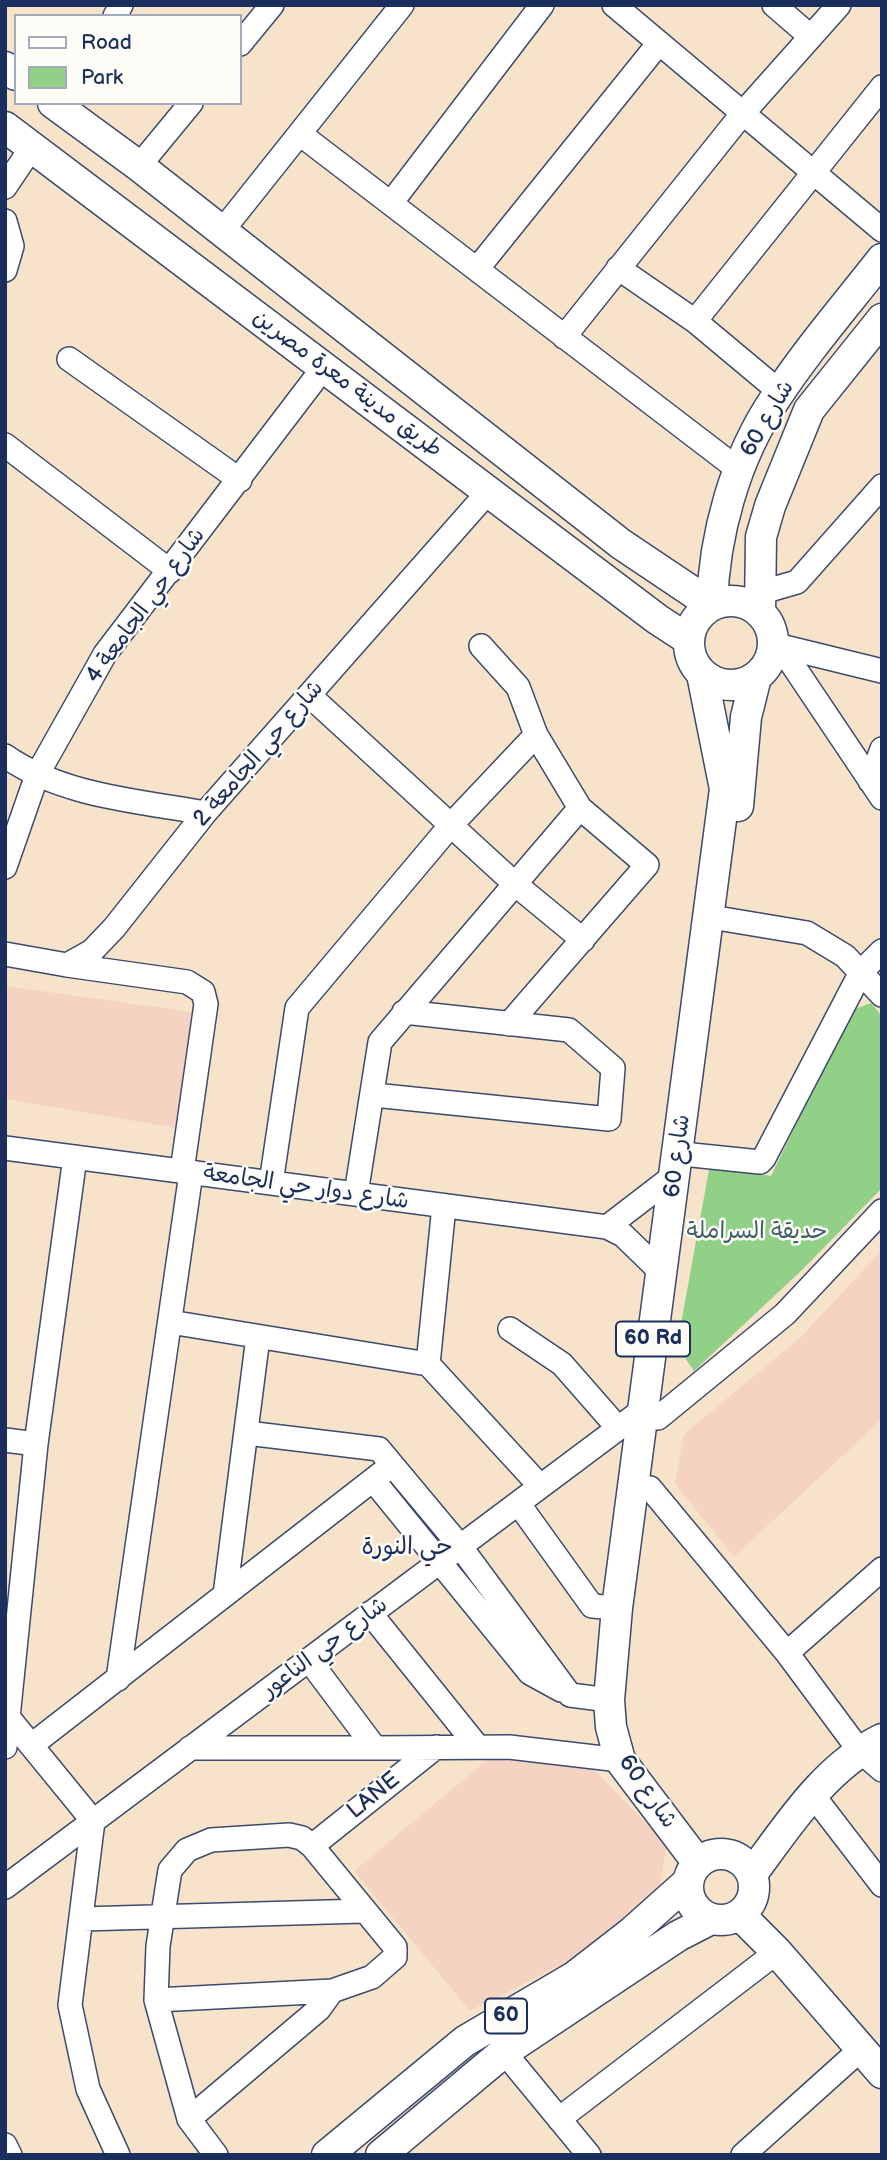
<!DOCTYPE html>
<meta charset="utf-8">
<style>
body{margin:0}
#map{position:relative;width:887px;height:2160px;overflow:hidden;background:#f6e3c9;font-family:"Balsamiq Sans",sans-serif}
canvas{display:block}
.frame{position:absolute;inset:0;border:7px solid #1b2f5e;pointer-events:none}
.legend{position:absolute;left:14px;top:14px;width:228px;height:91px;box-sizing:border-box;background:#fdfcf7;border:2px solid #a3aaba;margin:0;padding:9px 12px;list-style:none;font-size:21px;color:#1b2f5e}
.legend li{display:flex;align-items:center;gap:14px;height:35px}
.legend b{width:35px;border:2px solid #a3aaba}
</style>
<div id="map">
<canvas width="887" height="2160"></canvas>
<div class="frame"></div>
<ul class="legend">
<li><b style="height:9px;background:#fff"></b>Road</li>
<li><b style="height:19px;background:#91d087"></b>Park</li>
</ul>
</div>
<script>
const g = document.querySelector('canvas').getContext('2d');
g.lineJoin = 'round';
function paint(path, color) {
  g.fillStyle = color;
  g.fill(path, 'evenodd');
}
function trace(path, color, width, dash) {
  g.strokeStyle = color;
  g.lineWidth = width;
  g.lineCap = dash ? 'butt' : 'round';
  g.setLineDash(dash || []);
  g.stroke(path);
}
function drawText(font, color, halo, rows, align = 'center') {
  g.font = font + ' "Balsamiq Sans","Playpen Sans Arabic",sans-serif';
  g.lineWidth = 5;
  g.setLineDash([]);
  g.textBaseline = 'middle';
  g.strokeStyle = halo;
  g.fillStyle = color;
  for (const [text, x, y, turn = 0] of rows) {
    g.save();
    g.translate(x, y);
    g.rotate((+turn || 0) * Math.PI / 180);
    g.textAlign = isNaN(turn) ? turn : align;
    if (halo) g.strokeText(text, 0, 0);
    g.fillText(text, 0, 0);
    g.restore();
  }
}
const built = new Path2D(`
 M5 986 192 1012 176 1128 5 1099Z
 M882 1250V1419L734 1557 675 1484 684 1434 801 1337Z
 M488 1759 585 1761 667 1844 659 1891 576 1957 470 2011 354 1871Z`);
const green = new Path2D(`
 M871 1003 882 1016V1188L802 1270 694 1371 677 1346 710 1164 771 1176 852 1010Z`);
const minor = new Path2D(`
 M614 5 882 230
 M774 5 811 37
 M115 16 121 5
 M240 44 272 5
 M300 134 739 470
 M139 166 191 103
 M5 187 32 147
 M391 203 542 5
 M5 221 12 246 5 270
 M222 231 402 5
 M618 268 695 321 780 392
 M477 269 659 43
 M695 321 882 87
 M564 337 743 113 839 5
 M69 359 240 480
 M5 445 170 571
 M759 593 797 582 882 486
 M769 625 780 646 882 671
 M481 646 518 687 536 735 580 808 647 865 509 1024
 M780 646 882 798
 M310 696 515 884 583 940
 M5 756C62 796 138 801 205 813
 M870 781 882 749
 M5 867 37 775 105 654 324 367
 M723 919 807 933 845 956 882 995
 M5 954 67 965 92 951 114 928 205 813 489 491
 M67 965 187 982 203 992 206 1004 182 1171
 M374 1095 609 1119 613 1068 569 1030 404 1012
 M5 1148 607 1227 676 1174
 M692 1155 760 1162 764 1158 861 972 882 951
 M271 1183 297 1008 451 825 536 735
 M356 1194 380 1042 580 808
 M607 1227 623 1235 662 1273
 M170 1322 428 1364 540 1486
 M510 1329 562 1364 618 1428
 M428 1364 444 1206
 M658 1418 785 1314 882 1211
 M247 1433 379 1449 460 1546 570 1695 609 1700
 M5 1440 36 1444
 M373 1480 530 1673 561 1690
 M650 1488 787 1653 859 1750 882 1770
 M518 1503 592 1606 617 1608
 M225 1595 258 1337
 M370 1613 477 1746
 M787 1653 882 1569
 M309 1660 375 1748 509 1747 620 1760
 M118 1679 191 1173
 M8 1717 93 1821 70 2005 88 2089 118 2155
 M33 1744 392 1465
 M5 1747 36 1444 75 1157
 M190 1748H375
 M812 1794 882 1885
 M312 1846 436 1747
 M5 1887 644 1409
 M82 1919 363 1911
 M156 2000 332 1991 372 1977 395 1957V1947L312 1846 302 1838 289 1835 211 1840 187 1850 170 1870 158 1946 156 2000 189 2119 216 2155
 M504 2052 589 2155
 M189 2119 319 2009 332 1991
 M559 2119 777 1952
 M5 2145 10 2155
 M743 2155 861 2049`);
const major = new Path2D(`
 M5 67 16 75
 M53 103 139 166 621 544 712 605
 M5 127 657 619 689 640
 M689 643a42 42 0 1 1 84 0a42 42 0 1 1-84 0Z
 M712 605C714 535 735 458 775 399 807 350 846 305 882 259
 M760 613 761 537 770 506 809 410 882 319
 M738 806 746 717 756 677
 M688 1887a33 33 0 1 1 66 0a33 33 0 1 1-66 0Z
 M698 1863 620 1760 611 1727 609 1700 617 1608 725 789 702 674
 M752 1874C789 1824 825 1767 882 1739
 M740 1915 777 1952 882 2073
 M327 2155 465 2041 574 1977 632 1932 688 1882
 M381 2155 504 2052 678 1936 711 1919`);
const shields = [
 [653,1339,74],
 [506,2016,42]
];
const shieldNames = [
 ["60 Rd",653,1339],
 ["60",506,2016]
];
const streetNames = [
 ["طريق مدينة معرة مصرين",347,384,37],
 ["شارع 60",768,419,-60],
 ["شارع حي الجامعة 4",146,606,-54],
 ["شارع حي الجامعة 2",259,754,-49],
 ["شارع 60",678,1156,-83],
 ["شارع دوار حي الجامعة",306,1188,8],
 ["شارع حي الناعور",325,1648,-37],
 ["شارع 60",647,1792,55],
 ["LANE",374,1796,-39]
];
const parkNames = [
 ["حديقة السراملة",757,1232]
];
const neighbourhoodNames = [
 ["حي النورة",407,1548]
];
paint(built, '#f5d3c2');
paint(green, '#91d087');
trace(minor, '#3c4a6e', 26);
trace(major, '#3c4a6e', 33);
trace(minor, '#fff', 23);
trace(major, '#fff', 30);
for (const [x, y, w] of shields) {
  const box = new Path2D();
  box.roundRect(x - w / 2, y - 17.5, w, 35, 5);
  g.fillStyle = '#fdfcf7';
  g.fill(box);
  trace(box, '#1b2f5e', 2);
}
drawText('bold 21px', '#1b2f5e', null, shieldNames);
drawText('23px', '#1b2f5e', '#fdfcf7', streetNames);
drawText('23px', '#3e5f6a', '#fdfcf7', parkNames);
drawText('24px', '#1b2f5e', '#fdfcf7', neighbourhoodNames);
</script>
